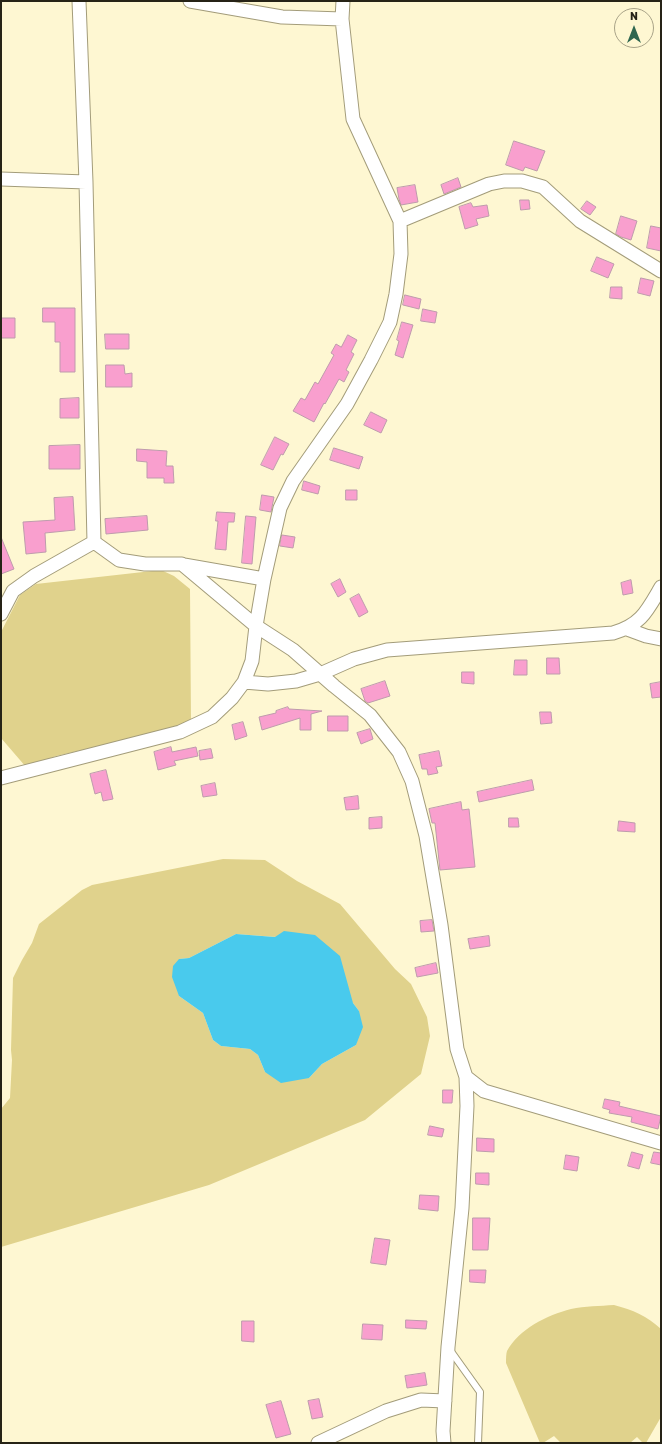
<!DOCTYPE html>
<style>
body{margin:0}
#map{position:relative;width:662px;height:1444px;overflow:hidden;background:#fef7d2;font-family:Rubik,sans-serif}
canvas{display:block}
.frame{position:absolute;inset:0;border:2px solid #262316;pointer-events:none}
.north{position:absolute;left:614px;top:8px;width:40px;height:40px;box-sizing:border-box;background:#fef7d2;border:1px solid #a8a287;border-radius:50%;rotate:0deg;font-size:11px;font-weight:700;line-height:16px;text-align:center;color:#262316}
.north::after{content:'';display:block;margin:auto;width:14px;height:18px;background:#2f674f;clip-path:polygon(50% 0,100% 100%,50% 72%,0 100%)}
</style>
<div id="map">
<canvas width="662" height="1444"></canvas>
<div class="frame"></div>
<div class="north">N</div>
</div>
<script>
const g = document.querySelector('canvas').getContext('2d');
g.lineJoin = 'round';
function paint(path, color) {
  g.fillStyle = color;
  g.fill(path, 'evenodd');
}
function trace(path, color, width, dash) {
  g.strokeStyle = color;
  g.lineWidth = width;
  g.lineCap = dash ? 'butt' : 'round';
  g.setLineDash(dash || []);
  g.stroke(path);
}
const green = new Path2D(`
 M161 570 174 576 190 589 191 722 143 736 56 756 26 767 1 738V632L20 595 36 584Z
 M223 859 265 860 297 881 340 904 395 969 411 984 427 1017 430 1036 421 1074 365 1120 209 1185 1 1247V1109L10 1098 12 1060 11 1050 13 978 22 960 32 943 39 924 82 890 92 885ZM236 934 276 937 353 1003 359 1011 356 1045 322 1064 309 1078 265 1072 258 1055 250 1049 221 1046 213 1040 203 1013 179 996V959L189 958Z
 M614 1305C633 1310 647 1316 661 1329V1417L646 1443H643L637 1437 630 1443H561L554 1436 543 1443H540L506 1363C506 1359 506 1354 507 1351 519 1329 547 1315 571 1309 585 1306 600 1306 614 1305Z`);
const water = new Path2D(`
 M284 931 315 935 340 956 353 1003 359 1011 363 1027 356 1045 322 1064 309 1078 281 1083 265 1072 258 1055 250 1049 221 1046 213 1040 203 1013 179 996 172 977 173 966 179 959 189 958 236 934 275 937Z`);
const building = new Path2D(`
 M514 141 545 151 537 171 525 167 523 171 506 165Z
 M458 178 461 187 444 194 441 185Z
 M415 185 418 202 401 205 399 199 397 188Z
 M520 200H529L530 209 521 210Z
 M587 201 596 207 590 215 581 209Z
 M471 203 473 207 487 205 489 216 476 219 478 225 465 229 459 207Z
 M621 216 637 221 631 240 621 237 616 234Z
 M651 226 661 228V251L647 248Z
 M597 257 614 264 608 278 591 271Z
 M641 278 654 281 650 296 638 293Z
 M611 287H622V299L610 298Z
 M405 295 421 299 419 309 403 305Z
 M43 308H75V372H60V342H55V322H43Z
 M423 309 437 312 435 323 421 321Z
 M1 318H15V338H1Z
 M402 322 413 325 403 358 395 355 399 341 397 340Z
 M105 334H129V349H106Z
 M348 335 357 340 351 352 354 354 346 370 349 372 344 382 339 379 325 404 324 403 314 422 293 411 301 398 305 400 315 382 318 384 334 355 331 353 336 344 341 347Z
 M106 365H124L125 374 132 373V387H106Z
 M79 398V418H60V399Z
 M371 412 387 420 381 433 364 425Z
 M275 437 289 444 283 455 281 454 273 470 261 465Z
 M80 445V469H49V446Z
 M334 448 363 457 359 469 330 460Z
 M137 449 167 451 166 466H173L174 483H164V478H147V462L137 461Z
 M304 481 320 486 318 494 302 490Z
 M346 490H357V500H346Z
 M262 495 274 497 271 512 260 510Z
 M73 497 75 530 45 533 46 552 26 554 23 522 55 520 54 498Z
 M217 512 235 513 234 522H228L226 550 215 549 218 521H216Z
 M147 516 148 530 106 534 105 519Z
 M246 516 256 517 252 564 242 563Z
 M282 535 295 537 293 548 280 546Z
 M1 537 14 569 1 574Z
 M340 579 346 592 338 597 331 584Z
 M631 580 633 593 623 595 621 583Z
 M359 594 368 612 359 617 350 599Z
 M547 658H559L560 674H547Z
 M515 660H527V675H514Z
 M462 672H474V684L462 683Z
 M385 681 390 696 368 703 365 701 361 689Z
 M661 682V697L652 698 650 684Z
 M288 707 289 709 322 711 311 714V730H300V718L262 730 259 717 276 713V711Z
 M540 712H551L552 723 541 724Z
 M328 716H348V731H328Z
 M243 722 247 736 235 740 232 725Z
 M370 729 373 739 361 744 357 733Z
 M171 747 172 752 196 747 198 756 174 761 176 765 158 770 154 752Z
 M211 749 213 758 200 760 199 751Z
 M439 751 442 766 436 767 438 773 428 775 427 769H422L419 755Z
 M106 770 113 799 103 801 101 792 95 794 90 774Z
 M532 780 534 790 479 802 477 792Z
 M215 783 217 795 203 797 201 786Z
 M358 796 359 809 346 810 344 798Z
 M461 802 462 810 469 809 475 867 440 870 435 823H432L429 809Z
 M382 817V828L369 829V818Z
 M509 818H518L519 827H509Z
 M619 821 635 823V832L618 831Z
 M432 920 434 931 421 932 420 921Z
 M489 936 490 946 470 949 468 939Z
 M436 963 438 973 417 977 415 968Z
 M443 1090H453L452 1103H443Z
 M605 1099 620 1102 619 1106 661 1116 658 1129 631 1122 632 1117 609 1113 610 1110 603 1108Z
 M430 1126 444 1129 442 1137 428 1135Z
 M477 1138 494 1139V1152L477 1151Z
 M632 1152 643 1155 639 1169 628 1166Z
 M654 1152 661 1153V1165L651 1163Z
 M566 1155 579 1157 577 1171 564 1169Z
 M476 1173H489V1185L476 1184Z
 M420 1195 439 1196 438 1211 419 1209Z
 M473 1218H490L488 1250H473Z
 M375 1238 390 1240 386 1265 371 1263Z
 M470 1270H486L485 1283 470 1282Z
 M406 1320 427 1321 426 1329 406 1328Z
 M242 1321H254V1342L242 1341Z
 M363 1324 383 1325 382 1340 362 1339Z
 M425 1373 427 1385 407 1388 405 1376Z
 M319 1399 323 1417 312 1419 308 1401Z
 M281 1401 291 1434 276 1438 266 1405Z`);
const service = new Path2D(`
 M450 1350 480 1392 478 1443`);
const minor = new Path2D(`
 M79 1 86 182 94 542
 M190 1 282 17 342 19
 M1 179 86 182
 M400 221 489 184 504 181H522L543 187 580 221 661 271
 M94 542 119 560 145 564H182L256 626 293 650 334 686 370 715 399 752 412 781 426 836 441 925 457 1049 466 1077 467 1106 462 1208 448 1347 443 1431 444 1443
 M184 565 264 579
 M1 614 13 591 34 576 94 542
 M627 629 646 636 661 639
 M244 682 268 684 296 681 320 674 354 659 387 650 613 633C641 625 647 611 661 587
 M1 778 180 732 212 717 232 698 244 682 252 661 256 626 264 579 280 508 293 481 347 404 371 360 390 322 396 294 401 254 400 221 353 119 342 19 343 1
 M466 1077 484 1091 661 1143
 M318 1443 386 1411 421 1400 445 1401`);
paint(green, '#e0d28c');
paint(water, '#49caed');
paint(building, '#f99fce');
trace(building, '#be9bac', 1);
trace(service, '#a39c7a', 8);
trace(minor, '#a39c7a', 15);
trace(service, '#fff', 6);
trace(minor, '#fff', 13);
</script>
